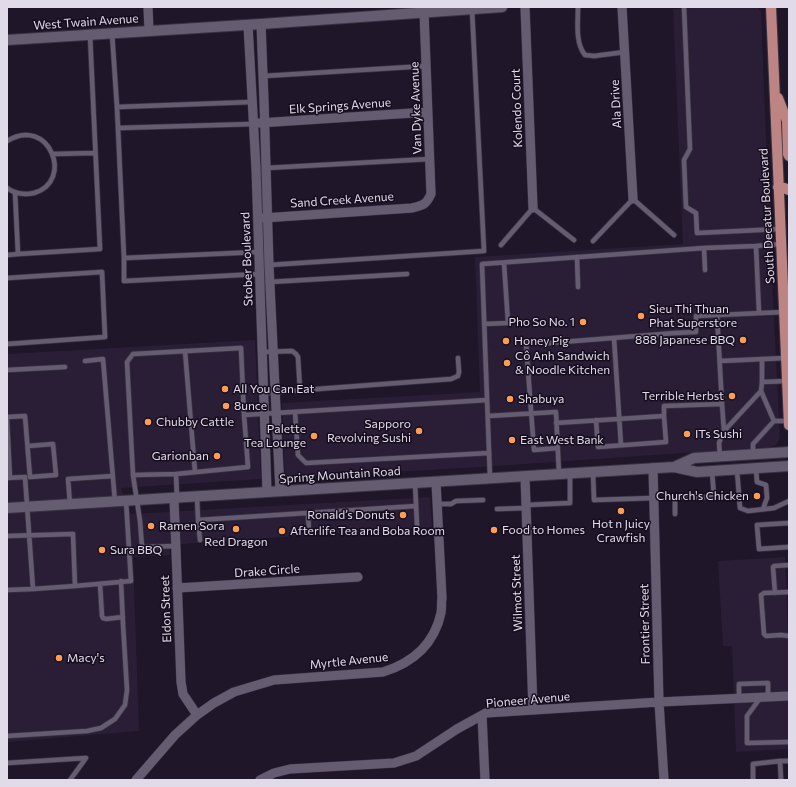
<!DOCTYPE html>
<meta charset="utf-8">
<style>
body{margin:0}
#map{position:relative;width:796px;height:787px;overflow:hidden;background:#1f1629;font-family:Commissioner,sans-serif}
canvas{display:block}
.frame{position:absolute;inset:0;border:8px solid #e1dbe9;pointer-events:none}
</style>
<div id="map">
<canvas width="796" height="787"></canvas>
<div class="frame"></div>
</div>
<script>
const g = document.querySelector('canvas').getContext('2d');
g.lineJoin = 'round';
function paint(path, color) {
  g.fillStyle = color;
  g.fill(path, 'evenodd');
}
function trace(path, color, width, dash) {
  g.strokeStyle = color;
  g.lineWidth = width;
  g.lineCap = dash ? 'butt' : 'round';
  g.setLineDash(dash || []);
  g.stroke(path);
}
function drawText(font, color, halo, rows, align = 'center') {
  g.font = font + ' Commissioner,sans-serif';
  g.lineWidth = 3;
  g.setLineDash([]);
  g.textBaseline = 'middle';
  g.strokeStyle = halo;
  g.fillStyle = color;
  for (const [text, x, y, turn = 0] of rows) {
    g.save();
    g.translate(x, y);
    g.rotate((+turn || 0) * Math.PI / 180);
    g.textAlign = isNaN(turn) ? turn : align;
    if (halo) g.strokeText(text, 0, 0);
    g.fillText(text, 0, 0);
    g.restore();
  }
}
const built = new Path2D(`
 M712 7H758L761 12 770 239 780 438 776 445 770 447 481 467 285 478 282 403 480 392 475 257 683 244 673 9Z
 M255 340 261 479 121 488 131 514 430 497 432 527 169 545 170 555 133 557 139 731 7 742V354Z
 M785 557 789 663V749L736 752 732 646H723L718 561Z`);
const lane = new Path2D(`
 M578 7C578 22 575 43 585 55L594 56 625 52
 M684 7 690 149 684 160 686 207 696 213 697 233 780 229
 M112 33 117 107
 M264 76 426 66
 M118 128 117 107 252 102
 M7 141C49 115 75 181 34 193 24 195 15 194 7 188
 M52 154 95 153
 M266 168 430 159
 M593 241 633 199 674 235
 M501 245 533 208 574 240
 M258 252 124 258V281L259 274
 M18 254 100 249 90 35
 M7 255 18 254 15 192
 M577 257 578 287
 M124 258 118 128 253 124
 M269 265 484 251 472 9
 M705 270 704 248 756 246
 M7 278 102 272 105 337 7 344
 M269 282 407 274
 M759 313 756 246 781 244
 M484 324 508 323 504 263
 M614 338 621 445
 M185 351 195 472
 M262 352 292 351 296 354 298 357 300 390
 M762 359V382L787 381
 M85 361 103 359 115 502
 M720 361 786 358
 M7 370 65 367
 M761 391 774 421
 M264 393 451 379 458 376 459 372 458 358
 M295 412 298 455 306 463 489 453
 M244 415 487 400
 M488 416 556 412 559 474
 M7 417 25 416 30 477 56 475 53 444 28 446
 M7 418 10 478
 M596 420 598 447 666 442 664 416
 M556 423 664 416V406L722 404 717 315
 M724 431 761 391 762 382
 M558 448 534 450 526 343H550L675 333 696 332V316L784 312
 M753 454V444L774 421H789
 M720 457 719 443 724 431 722 404
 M756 469 757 482 766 485 767 498 763 509
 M737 470 740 508 748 511 774 508 789 501
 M593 472 594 500 654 498
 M133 475 176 474 177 498
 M7 478 25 477 33 589 7 590
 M490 478 482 264 704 248
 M415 483 417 525
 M197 497 198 520
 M70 504 68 479 113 476
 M437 504H451L456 501 483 500
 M526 505 570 503V473
 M497 509 526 508
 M308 513 309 532
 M675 514V497H714L712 471
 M789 523 757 525 759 549 789 547
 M7 536 73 534 75 586 33 589
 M200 540 198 520 416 506
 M176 546 142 547 140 521 133 475 127 362 133 354 241 348 244 415 248 467 176 474
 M100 584 102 616 103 618 106 619 123 617
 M75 586 131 581 126 501
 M789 592 764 593 761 595 764 634 766 636 781 635 789 636
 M775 593 773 567 774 566 789 565
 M761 697 747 716V743L789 742
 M739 698V684L768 683V697
 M7 736 87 731 101 728 115 719 125 705 127 690 123 624 121 581
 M7 763 86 758 70 780
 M753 780V764L780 761
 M781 780 780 761H789`);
const street = new Path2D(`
 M148 7 149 31
 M525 7 533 208
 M622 7 633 199
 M261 24 264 101 269 265 280 491
 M248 25 256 169 267 492
 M259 123 428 112
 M263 218 412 208C423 205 426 205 431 194L424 12
 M653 468 659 702 664 780
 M525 476 533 710
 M174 498 181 682 183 694 197 715
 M177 588 358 577
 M482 715 485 780
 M136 780 175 735 197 715 214 703 234 692 274 680 383 672C412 663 434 645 441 613 442 608 441 603 442 598L436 482
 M260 780 274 773 290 769 394 763 416 756 457 729 486 713 659 702 789 696`);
const secondary = new Path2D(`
 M7 40 261 24 502 7
 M674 467 694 458 789 452
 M7 508 674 467 697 472 789 466`);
const primary = new Path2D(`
 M771 7 789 425
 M778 98 787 121 788 154 789 156
 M778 187 784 188 789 190`);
const markers = [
 [641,316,4,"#fc9d54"],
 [583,322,4,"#fc9d54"],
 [743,340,4,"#fc9d54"],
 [506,341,4,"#fc9d54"],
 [507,363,4,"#fc9d54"],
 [225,389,4,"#fc9d54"],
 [732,396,4,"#fc9d54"],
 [510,399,4,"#fc9d54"],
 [226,406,4,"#fc9d54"],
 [148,422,4,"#fc9d54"],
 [419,431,4,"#fc9d54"],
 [687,434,4,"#fc9d54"],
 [314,436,4,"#fc9d54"],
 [512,440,4,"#fc9d54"],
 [217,456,4,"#fc9d54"],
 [757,496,4,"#fc9d54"],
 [621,511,4,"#fc9d54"],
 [403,515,4,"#fc9d54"],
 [151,526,4,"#fc9d54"],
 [236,529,4,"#fc9d54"],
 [494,530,4,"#fc9d54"],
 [282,531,4,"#fc9d54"],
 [102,550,4,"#fc9d54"],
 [59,658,4,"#fc9d54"]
];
const streetNames = [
 ["West Twain Avenue",86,22,-4],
 ["Ala Drive",616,104,-93],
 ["Elk Springs Avenue",340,106,-4],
 ["Van Dyke Avenue",416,108,-92],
 ["Kolendo Court",517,108,-92],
 ["Sand Creek Avenue",342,200,-4],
 ["South Decatur Boulevard",767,216,-93],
 ["Stober Boulevard",247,259,-92],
 ["Spring Mountain Road",340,475,-4],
 ["Drake Circle",267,571,-4],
 ["Wilmot Street",517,593,-92],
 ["Eldon Street",166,609,-92],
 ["Frontier Street",645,624,-91],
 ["Myrtle Avenue",349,661,-6],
 ["Pioneer Avenue",528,700,-5]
];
const poiNames = [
 ["Sieu Thi Thuan",649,309],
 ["Phat Superstore",649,323],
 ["Pho So No. 1",575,322,"right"],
 ["888 Japanese BBQ",735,340,"right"],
 ["Honey Pig",514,341],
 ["Cô Anh Sandwich",515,356],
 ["& Noodle Kitchen",515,370],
 ["All You Can Eat",233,389],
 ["Terrible Herbst",724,396,"right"],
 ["Shabuya",518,399],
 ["8unce",234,406],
 ["Chubby Cattle",156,422],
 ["Sapporo",411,424,"right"],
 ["Revolving Sushi",411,438,"right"],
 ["Palette",306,429,"right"],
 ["Tea Lounge",306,443,"right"],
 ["ITs Sushi",695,434],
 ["East West Bank",520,440],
 ["Garionban",209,456,"right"],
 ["Church's Chicken",749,496,"right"],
 ["Ronald’s Donuts",395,515,"right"],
 ["Hot n Juicy",621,524,"center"],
 ["Crawfish",621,538,"center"],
 ["Ramen Sora",159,526],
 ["Food to Homes",502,530],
 ["Afterlife Tea and Boba Room",290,531],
 ["Red Dragon",236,542,"center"],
 ["Sura BBQ",110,550],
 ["Macy's",67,658]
];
paint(built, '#291e36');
trace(lane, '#393341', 6);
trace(street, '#393341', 10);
trace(secondary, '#393341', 12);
trace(primary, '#393341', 12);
trace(lane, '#655c72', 4.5);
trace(street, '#655c72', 9);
trace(secondary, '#655c72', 10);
trace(primary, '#be8383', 10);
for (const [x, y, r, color] of markers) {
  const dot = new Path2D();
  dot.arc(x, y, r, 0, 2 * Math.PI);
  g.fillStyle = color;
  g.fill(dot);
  trace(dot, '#160d1f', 1.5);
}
drawText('12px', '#e1dbe9', '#160d1f', streetNames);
drawText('12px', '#e1dbe9', '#160d1f', poiNames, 'left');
</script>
